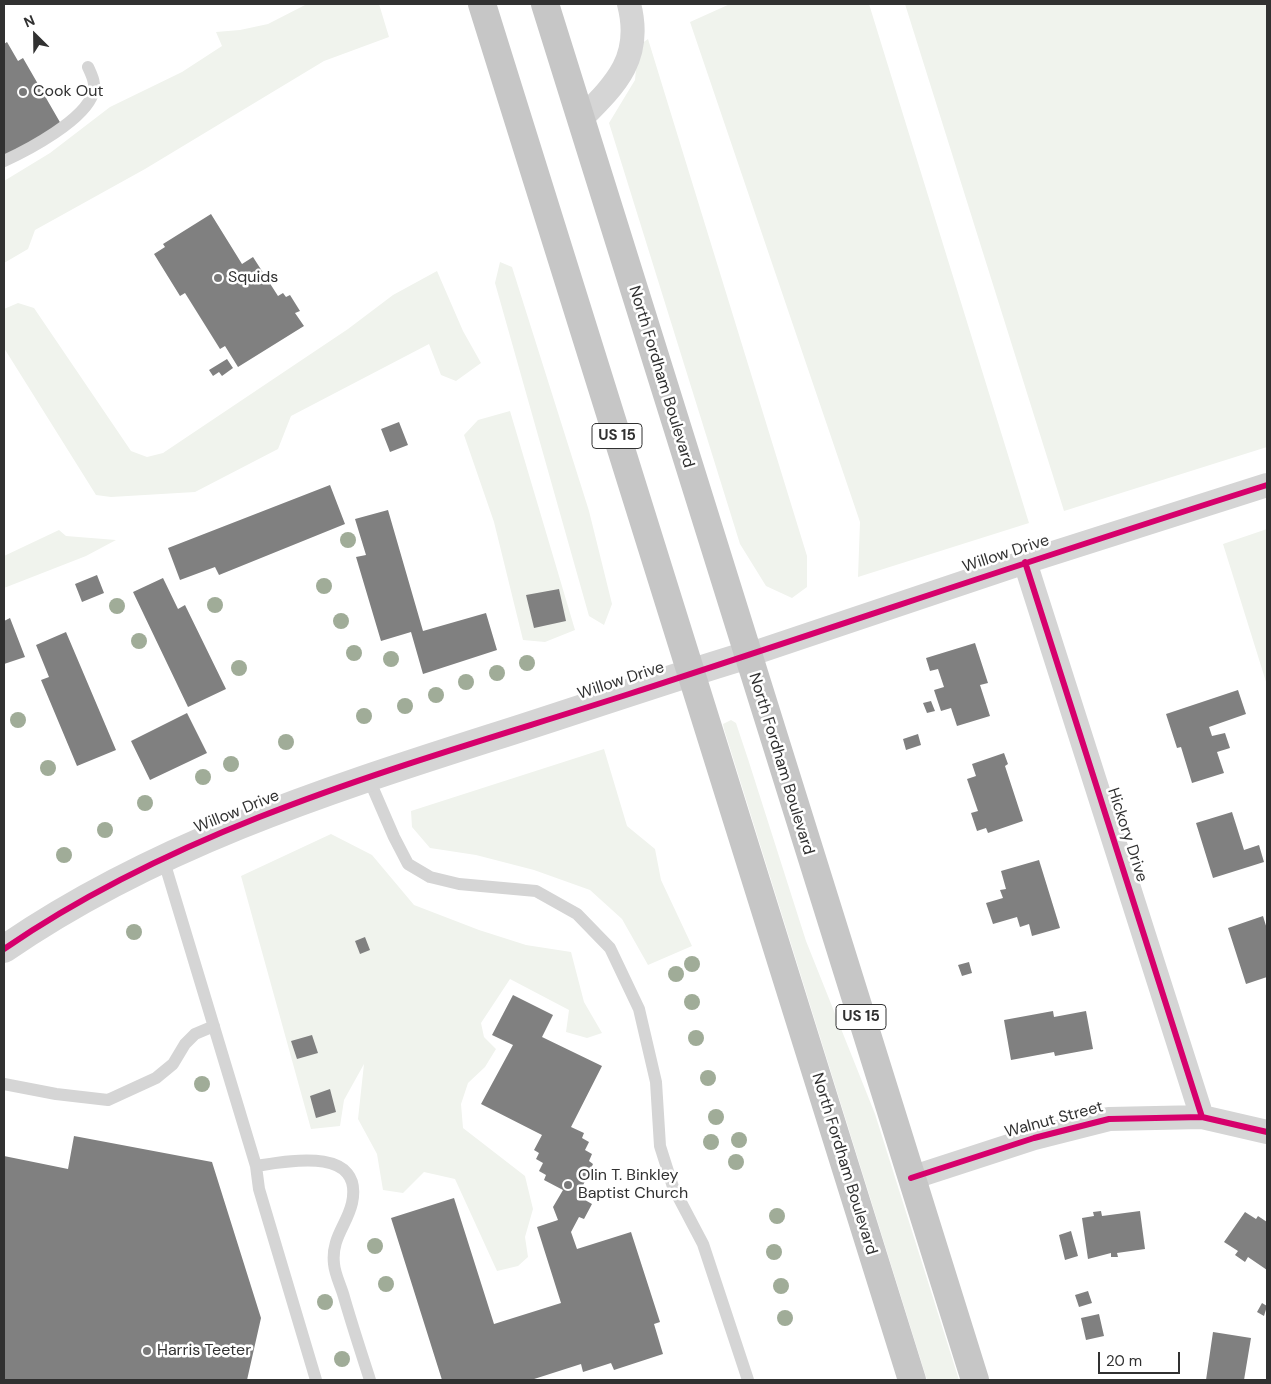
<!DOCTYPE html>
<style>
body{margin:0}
#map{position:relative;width:1271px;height:1384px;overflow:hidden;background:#fff;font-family:"DM Sans",sans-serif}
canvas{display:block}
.frame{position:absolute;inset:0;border:5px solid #313131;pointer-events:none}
.north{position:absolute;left:10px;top:10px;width:50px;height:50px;-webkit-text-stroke:4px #fff;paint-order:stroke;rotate:337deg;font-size:14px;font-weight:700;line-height:20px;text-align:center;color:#313131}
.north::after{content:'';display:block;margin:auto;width:18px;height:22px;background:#313131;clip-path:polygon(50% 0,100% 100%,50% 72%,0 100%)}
.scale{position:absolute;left:1098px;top:1352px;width:82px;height:22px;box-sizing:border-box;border:2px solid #313131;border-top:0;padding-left:6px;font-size:15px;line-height:18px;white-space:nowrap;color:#313131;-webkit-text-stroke:4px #fff;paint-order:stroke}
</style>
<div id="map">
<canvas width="1271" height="1384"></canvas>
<div class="frame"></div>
<div class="north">N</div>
<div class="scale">20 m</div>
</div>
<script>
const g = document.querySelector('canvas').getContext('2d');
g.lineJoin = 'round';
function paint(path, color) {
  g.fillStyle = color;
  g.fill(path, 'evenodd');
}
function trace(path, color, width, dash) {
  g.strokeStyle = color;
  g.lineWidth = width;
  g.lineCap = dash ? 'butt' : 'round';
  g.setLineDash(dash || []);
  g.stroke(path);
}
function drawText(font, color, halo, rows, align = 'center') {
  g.font = font + ' "DM Sans",sans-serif';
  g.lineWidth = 5;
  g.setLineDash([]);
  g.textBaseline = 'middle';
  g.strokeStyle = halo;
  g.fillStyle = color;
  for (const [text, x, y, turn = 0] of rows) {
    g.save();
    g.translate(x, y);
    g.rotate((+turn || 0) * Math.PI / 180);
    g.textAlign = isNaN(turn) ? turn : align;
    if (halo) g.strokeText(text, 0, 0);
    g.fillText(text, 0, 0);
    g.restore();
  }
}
const green = new Path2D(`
 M307 4H379L389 37 324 61 145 169 35 230 28 249 4 263V181L50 153 110 107 182 72 222 46 216 32 240 30 268 24Z
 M730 4H869L1029 523 858 577 860 522 690 22Z
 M905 4H1267V447L1064 511Z
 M648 39 807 556V587L792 598 766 586 740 544 609 123 635 80 638 46Z
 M500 262 512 267 589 511 612 604 604 625 589 616 495 283Z
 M437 271 463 331 481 363 456 381 441 375 429 344 291 416 278 449 195 492 111 497 96 495 4 348V309L18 303 34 308 131 451 147 457 163 453 348 329 393 295Z
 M510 411 575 630 545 642 523 640 494 522 464 435 478 420Z
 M1267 529V685L1223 544Z
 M59 530 66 536 116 540 86 556 4 588V556Z
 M731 720 736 723 748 759 806 941 875 1114 959 1380H927L724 729 723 724Z
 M604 749 627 826 655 849 661 880 692 946 648 965 622 919 590 890 534 870 476 855 430 848 412 827 411 811Z
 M331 834 372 855 414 905 479 930 526 945 571 952 584 1002 602 1033 587 1038 566 1032 569 1010 510 979 481 1023 484 1037 496 1049 485 1067 468 1083 461 1104 463 1128 525 1176 533 1209 525 1237 528 1257 518 1266 497 1271 455 1179 424 1172 403 1193 383 1190 377 1154 358 1119 364 1064 344 1100 340 1126 311 1129 241 876Z`);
const building = new Path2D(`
 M7 42 18 61 23 58 61 124 4 157V44Z
 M211 214 242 264 253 257 278 296 283 293 286 297 290 295 300 311 295 313 304 326 238 367 225 346 220 349 185 293 180 296 154 254 165 247 163 244Z
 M227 359 233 368 222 376 219 372 213 376 209 370Z
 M399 422 408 445 390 452 381 429Z
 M330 485 345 524 219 575 215 567 180 580 168 548Z
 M388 510 423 631 486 613 497 650 423 674 411 632 381 641 356 557 366 555 355 519Z
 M97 575 104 593 82 602 75 584Z
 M163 578 178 609 185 605 226 689 188 707 133 592Z
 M559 589 566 621 534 628 526 595Z
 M10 618 25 657 4 664V621Z
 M66 632 116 750 77 766 41 680 49 677 36 645Z
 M975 643 988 683 980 685 990 716 957 726 951 708 941 711 934 690 944 687 938 669 930 671 926 658Z
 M1238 690 1246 714 1209 727 1212 736 1225 733 1230 748 1217 752 1224 773 1192 783 1181 747 1177 748 1166 714Z
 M931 701 935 711 927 713 923 703Z
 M187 713 207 753 150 780 131 741Z
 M918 734 921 745 906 750 903 739Z
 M1004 753 1008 764 1005 766 1023 821 988 833 986 828 977 831 971 813 978 811 967 779 976 776 972 764Z
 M1232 812 1244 850 1259 845 1264 862 1213 878 1196 823Z
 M1039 860 1060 928 1032 936 1029 924 1020 927 1017 917 993 924 986 903 1003 898 1000 890 1006 889 1001 871Z
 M1263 916 1267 929V977L1246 984 1228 928Z
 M365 937 370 950 360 954 355 941Z
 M969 962 972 973 962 976 958 965Z
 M513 995 553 1015 542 1037 602 1066 571 1127 584 1133 582 1138 589 1142 585 1150 592 1154 589 1161 593 1164 578 1196 592 1204 584 1219 579 1217 571 1232 577 1249 631 1232 660 1322 654 1324 663 1354 614 1370 611 1363 583 1372 581 1364 531 1380H442L391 1218 454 1198 494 1324 561 1303 537 1227 558 1220 553 1207 563 1190 544 1180 546 1175 539 1171 543 1163 536 1159 539 1153 534 1150 542 1135 481 1104 513 1045 492 1035Z
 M1053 1011 1054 1017 1086 1011 1093 1049 1055 1056 1054 1052 1011 1060 1004 1020Z
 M312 1035 318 1053 297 1059 291 1041Z
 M330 1089 336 1112 316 1118 310 1096Z
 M74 1136 212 1162 261 1318 247 1380H4V1156L68 1169Z
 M1101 1211 1102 1216 1140 1211 1145 1249 1117 1253 1118 1257H1111V1253L1088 1259 1082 1218 1094 1216 1093 1212Z
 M1245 1212 1256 1219 1258 1216 1267 1222V1270L1248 1257 1245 1262 1235 1255 1238 1251 1224 1242Z
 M1071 1231 1078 1256 1065 1260 1059 1235Z
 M1088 1291 1092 1303 1079 1307 1075 1295Z
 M1262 1303 1267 1306 1264 1316 1257 1312Z
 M1099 1314 1104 1336 1086 1340 1081 1318Z
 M1213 1332 1251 1338 1244 1380H1206Z`);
const service = new Path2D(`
 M4 161C28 150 85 120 93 93 96 83 92 76 88 67
 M368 777 394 837 408 864 430 877 459 884 536 891 577 914 610 948 639 1009 656 1082 660 1146 673 1187 703 1244 748 1380
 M163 858 256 1166 259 1189 316 1380
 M4 1084 56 1094 108 1100 156 1078 173 1064 185 1044 195 1034 214 1026
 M256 1166C288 1161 364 1146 352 1203 347 1225 331 1238 334 1264 335 1275 341 1286 344 1297 352 1325 361 1352 370 1380`);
const minor = new Path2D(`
 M581 119C616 84 643 58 629 4
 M1025 562 1202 1117
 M748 655 1025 562 1267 485
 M911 1178 1034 1138 1109 1119 1202 1117 1267 1132`);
const tertiary = new Path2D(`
 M4 949C152 847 321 792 490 738 576 711 661 681 748 655`);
const trunk = new Path2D(`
 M482 4 912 1380
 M545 4 975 1380`);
const cycleway = new Path2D(`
 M1025 562 1202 1117
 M4 949C192 820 415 763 629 694 842 625 1054 552 1267 485
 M911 1178 1034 1138 1109 1119 1202 1117 1267 1132`);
const trees = [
 [348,540],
 [324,586],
 [215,605],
 [117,606],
 [341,621],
 [139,641],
 [354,653],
 [391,659],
 [527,663],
 [239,668],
 [497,673],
 [466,682],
 [436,695],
 [405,706],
 [364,716],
 [18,720],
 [286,742],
 [231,764],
 [48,768],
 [203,777],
 [145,803],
 [105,830],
 [64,855],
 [134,932],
 [692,964],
 [676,974],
 [692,1002],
 [696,1038],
 [708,1078],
 [202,1084],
 [716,1117],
 [739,1140],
 [711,1142],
 [736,1162],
 [777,1216],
 [375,1246],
 [774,1252],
 [386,1284],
 [781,1286],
 [325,1302],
 [785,1318],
 [342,1359]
];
const markers = [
 [23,92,5,"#797979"],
 [218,278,5,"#797979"],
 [568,1185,5,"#797979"],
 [147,1351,5,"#797979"]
];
const shields = [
 [617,436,50],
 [861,1017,50]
];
const shieldNames = [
 ["US 15",617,436],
 ["US 15",861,1017]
];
const poiNames = [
 ["Cook Out",33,92],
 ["Squids",228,278],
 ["Olin T. Binkley",578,1176],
 ["Baptist Church",578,1194],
 ["Harris Teeter",157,1351]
];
const streetNames = [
 ["North Fordham Boulevard",661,377,73],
 ["Willow Drive",1006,554,-18],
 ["Willow Drive",621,681,-18],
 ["North Fordham Boulevard",781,764,73],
 ["Willow Drive",237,812,-22],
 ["Hickory Drive",1127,835,72],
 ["Walnut Street",1054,1120,-15],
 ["North Fordham Boulevard",844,1164,73]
];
paint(green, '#f0f3ed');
paint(building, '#808080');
trace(service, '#d5d5d5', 12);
trace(minor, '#d5d5d5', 24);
trace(tertiary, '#d5d5d5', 28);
trace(trunk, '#c6c6c6', 28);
trace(cycleway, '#d6006c', 6);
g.fillStyle = '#a0ac98';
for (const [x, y] of trees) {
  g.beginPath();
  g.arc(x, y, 8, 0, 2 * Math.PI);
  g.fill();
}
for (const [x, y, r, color] of markers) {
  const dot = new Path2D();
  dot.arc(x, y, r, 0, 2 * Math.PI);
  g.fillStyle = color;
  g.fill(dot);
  trace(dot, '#fff', 2);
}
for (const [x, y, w] of shields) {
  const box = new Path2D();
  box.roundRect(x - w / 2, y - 12.5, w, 25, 4);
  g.fillStyle = '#fff';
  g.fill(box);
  trace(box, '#313131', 1);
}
drawText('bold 15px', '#313131', null, shieldNames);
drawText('16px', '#313131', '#fff', poiNames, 'left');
drawText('16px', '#313131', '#fff', streetNames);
</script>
